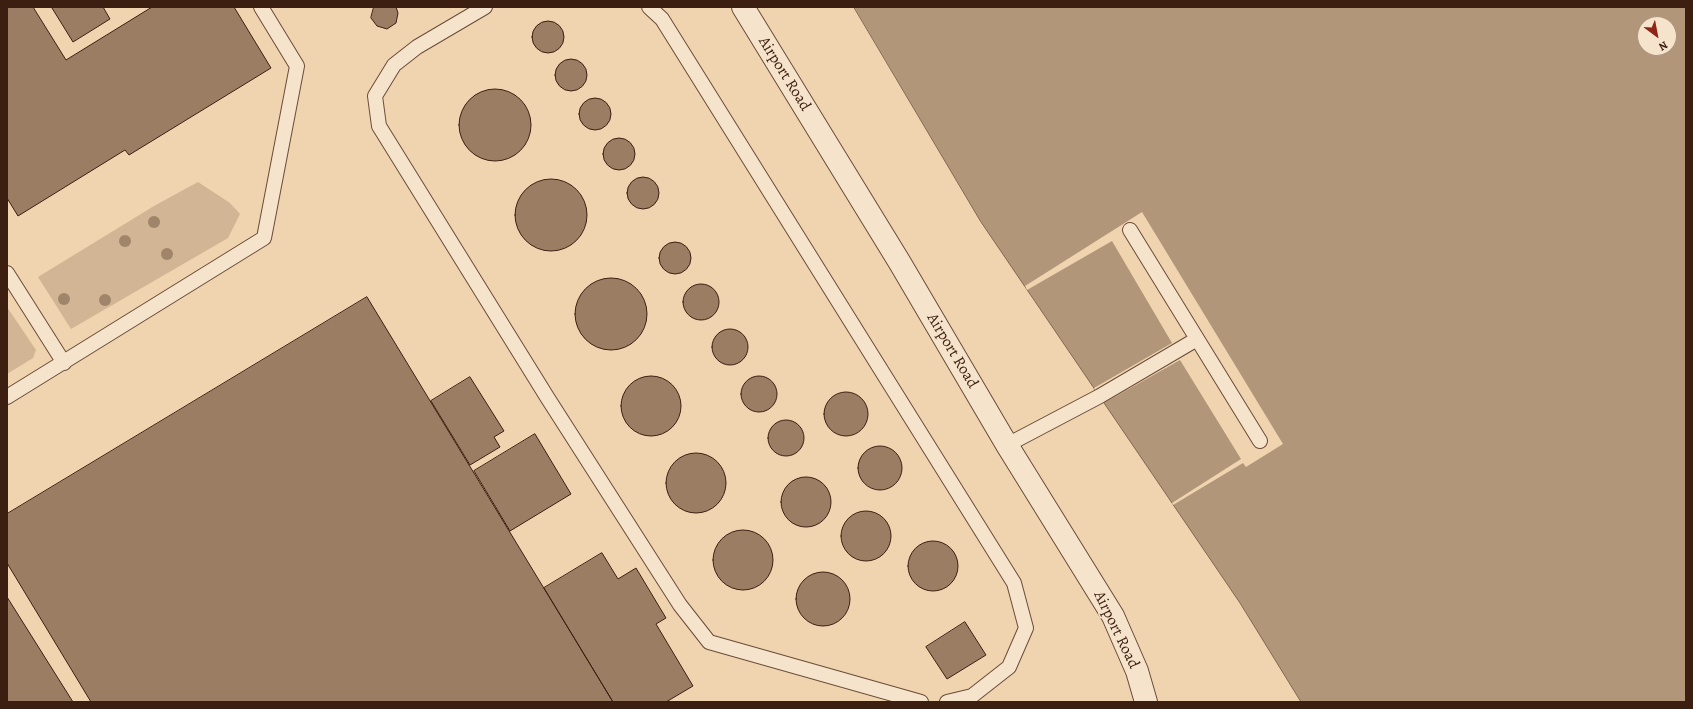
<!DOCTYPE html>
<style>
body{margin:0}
#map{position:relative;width:1693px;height:709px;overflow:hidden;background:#efd4af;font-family:Alegreya,serif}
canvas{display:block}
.frame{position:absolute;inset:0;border:8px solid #3d1f11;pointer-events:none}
.north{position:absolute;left:1637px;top:16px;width:40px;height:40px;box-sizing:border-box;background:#f5e3cb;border:1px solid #ab9581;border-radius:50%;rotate:148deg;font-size:11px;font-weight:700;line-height:16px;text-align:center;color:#3d1f11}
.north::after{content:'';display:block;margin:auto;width:14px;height:18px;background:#8f2418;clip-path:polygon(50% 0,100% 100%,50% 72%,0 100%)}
</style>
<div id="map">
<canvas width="1693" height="709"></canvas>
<div class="frame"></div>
<div class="north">N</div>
</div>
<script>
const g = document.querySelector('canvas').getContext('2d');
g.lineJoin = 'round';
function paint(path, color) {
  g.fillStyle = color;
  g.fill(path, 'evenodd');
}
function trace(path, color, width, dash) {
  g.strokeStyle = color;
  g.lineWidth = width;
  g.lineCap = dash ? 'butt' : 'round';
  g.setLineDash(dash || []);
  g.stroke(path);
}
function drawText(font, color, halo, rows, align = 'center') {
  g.font = font + ' Alegreya,serif';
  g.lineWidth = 3;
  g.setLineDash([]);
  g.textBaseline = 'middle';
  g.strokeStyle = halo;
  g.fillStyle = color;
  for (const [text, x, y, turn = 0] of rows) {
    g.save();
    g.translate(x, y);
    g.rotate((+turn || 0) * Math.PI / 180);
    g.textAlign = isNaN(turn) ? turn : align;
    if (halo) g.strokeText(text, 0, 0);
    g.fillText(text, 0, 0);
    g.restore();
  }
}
const green = new Path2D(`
 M198 182 230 203 240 214 228 238 71 329 38 277 154 206Z
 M7 307 36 350 33 358 7 374Z`);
const water = new Path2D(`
 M854 7H1686V702H1301L1240 603 981 222ZM1645 24H1669V48H1645Z`);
const pier = new Path2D(`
 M1142 212 1283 444 1246 467 1243 463 1173 505 1172 503 1241 459 1180 360 1104 403 1094 388 1172 343 1112 241 1027 290 1025 286Z`);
const building = new Path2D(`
 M7 7H33L66 60 152 7H234L271 68 129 155 125 150 18 216 7 198Z
 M53 7H103L110 19 73 42 52 8Z
 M374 7H396L398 13 396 23 387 29 377 26 371 18Z
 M532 37a16 16 0 1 1 32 0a16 16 0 1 1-32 0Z
 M555 75a16 16 0 1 1 32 0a16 16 0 1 1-32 0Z
 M459 125a36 36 0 1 1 72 0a36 36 0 1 1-72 0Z
 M579 114a16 16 0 1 1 32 0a16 16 0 1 1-32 0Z
 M603 154a16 16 0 1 1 32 0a16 16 0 1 1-32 0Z
 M627 193a16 16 0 1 1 32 0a16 16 0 1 1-32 0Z
 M515 215a36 36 0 1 1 72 0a36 36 0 1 1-72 0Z
 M659 258a16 16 0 1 1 32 0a16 16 0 1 1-32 0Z
 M575 314a36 36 0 1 1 72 0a36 36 0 1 1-72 0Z
 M683 302a18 18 0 1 1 36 0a18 18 0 1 1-36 0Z
 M367 297 613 702H91L7 563V514Z
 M712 347a18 18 0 1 1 36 0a18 18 0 1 1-36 0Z
 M741 394a18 18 0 1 1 36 0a18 18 0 1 1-36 0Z
 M621 406a30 30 0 1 1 60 0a30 30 0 1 1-60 0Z
 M470 377 504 431 494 437 500 447 470 465 431 401Z
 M824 414a22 22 0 1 1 44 0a22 22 0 1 1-44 0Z
 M768 438a18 18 0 1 1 36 0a18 18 0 1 1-36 0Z
 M535 434 571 494 510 531 474 471Z
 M858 468a22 22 0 1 1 44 0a22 22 0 1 1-44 0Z
 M666 483a30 30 0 1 1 60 0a30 30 0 1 1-60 0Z
 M781 502a25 25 0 1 1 50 0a25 25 0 1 1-50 0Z
 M841 536a25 25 0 1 1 50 0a25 25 0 1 1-50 0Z
 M713 560a30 30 0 1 1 60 0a30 30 0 1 1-60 0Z
 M908 566a25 25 0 1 1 50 0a25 25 0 1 1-50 0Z
 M602 553 618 579 636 568 666 618 656 624 693 686 666 702H613L544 588Z
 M796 599a27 27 0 1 1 54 0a27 27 0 1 1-54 0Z
 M7 597 73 702H7Z
 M965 622 986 655 947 679 926 647Z`);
const service = new Path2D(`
 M485 7 417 47 394 65 375 96 379 126 547 397 680 605 709 642 921 702
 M649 7 662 19 1014 583 1026 628 1009 667 972 696 947 702
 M1130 230 1260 441
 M7 273 64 363
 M7 397 264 238 297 66 261 7
 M1007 445 1100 396 1197 339`);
const tertiary = new Path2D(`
 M743 7 900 263 1007 445 1113 616 1137 671 1146 702`);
const trees = [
 [154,222],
 [125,241],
 [167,254],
 [64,299],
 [105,300]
];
const streetNames = [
 ["Airport Road",784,74,58],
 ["Airport Road",952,351,59],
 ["Airport Road",1116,630,64]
];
paint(green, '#d1b594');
paint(water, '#b29679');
trace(water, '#83664f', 1);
paint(pier, '#efd4af');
paint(building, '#9a7d63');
trace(building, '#3d1f11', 1);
trace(service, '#6a4c38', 16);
trace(tertiary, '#6a4c38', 24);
trace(service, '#f5e3cb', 14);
trace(tertiary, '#f5e3cb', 22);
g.fillStyle = '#a1856a';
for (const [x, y] of trees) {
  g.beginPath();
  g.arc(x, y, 6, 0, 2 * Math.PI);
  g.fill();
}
drawText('16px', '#3d1f11', '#f5e3cb', streetNames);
</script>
